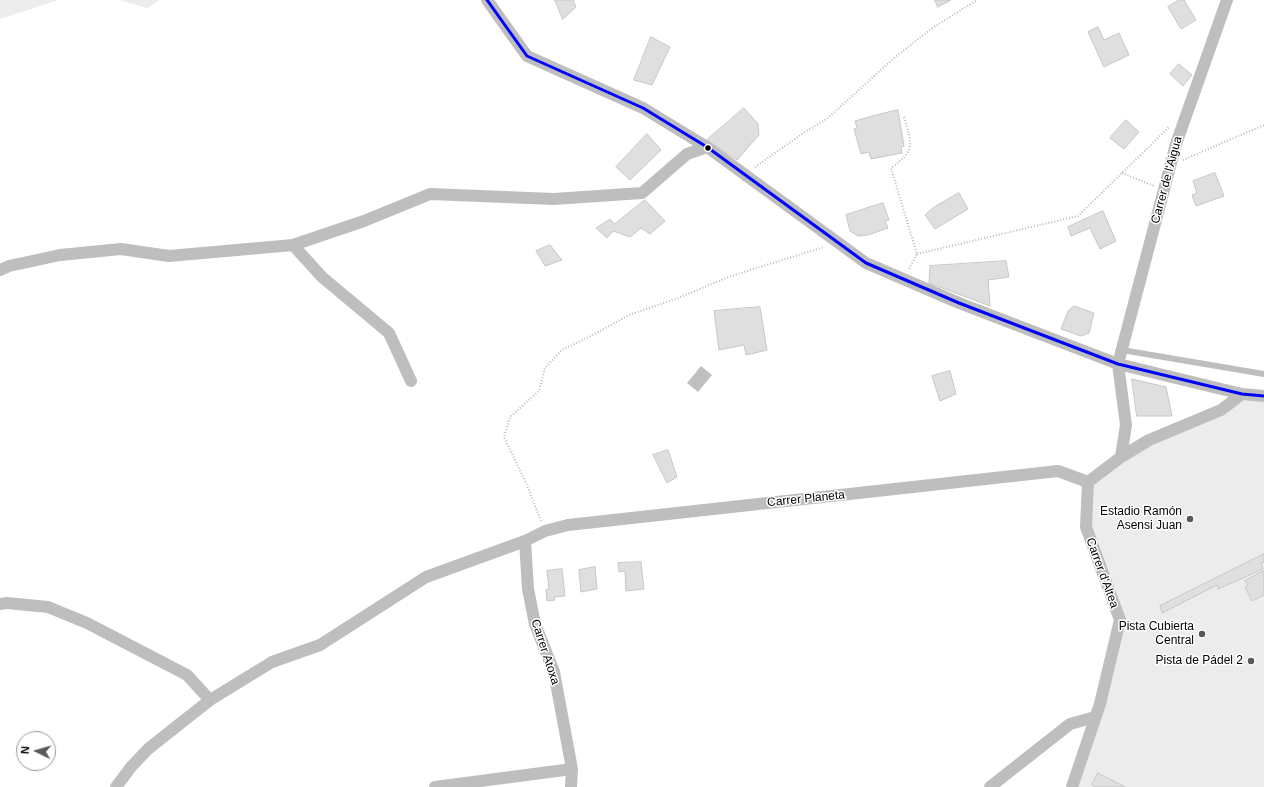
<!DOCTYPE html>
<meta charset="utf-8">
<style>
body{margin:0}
#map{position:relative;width:1264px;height:787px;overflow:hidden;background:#fff;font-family:Helvetica,sans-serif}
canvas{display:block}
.north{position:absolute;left:16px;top:731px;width:40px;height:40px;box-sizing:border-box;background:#fff;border:1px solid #999;border-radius:50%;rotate:275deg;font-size:11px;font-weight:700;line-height:16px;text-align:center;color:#000}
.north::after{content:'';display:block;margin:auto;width:14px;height:18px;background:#595959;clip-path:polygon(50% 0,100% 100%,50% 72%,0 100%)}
</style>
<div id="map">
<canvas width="1264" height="787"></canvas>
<div class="north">N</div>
</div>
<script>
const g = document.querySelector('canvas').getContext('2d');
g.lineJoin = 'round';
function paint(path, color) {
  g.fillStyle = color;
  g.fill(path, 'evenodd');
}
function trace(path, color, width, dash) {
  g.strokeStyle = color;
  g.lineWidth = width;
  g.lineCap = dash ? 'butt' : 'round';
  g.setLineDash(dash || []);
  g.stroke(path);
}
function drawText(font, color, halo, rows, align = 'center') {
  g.font = font + ' Helvetica,sans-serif';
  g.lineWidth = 3;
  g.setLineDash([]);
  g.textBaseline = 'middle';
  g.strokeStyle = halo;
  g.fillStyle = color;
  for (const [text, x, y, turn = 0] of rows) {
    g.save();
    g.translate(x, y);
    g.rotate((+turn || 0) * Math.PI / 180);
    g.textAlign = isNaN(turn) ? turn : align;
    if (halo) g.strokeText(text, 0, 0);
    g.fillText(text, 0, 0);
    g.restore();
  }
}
const green = new Path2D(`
 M0 0H58L0 19Z
 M120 0H160L147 8Z
 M1242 394 1264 396V787H1072L1120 620 1086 527 1088 482 1121 457Z`);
const water = new Path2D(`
 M701 366 712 375 698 392 687 383Z`);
const building = new Path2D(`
 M555 0H573L576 7 563 19Z
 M935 0H951L938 7Z
 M1179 0H1184L1196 20 1181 29 1168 7Z
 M1098 27 1104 40 1119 33 1129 55 1104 67 1088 32Z
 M651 37 670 47 652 85 634 80Z
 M1179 64 1192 75 1183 86 1170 74Z
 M744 108 758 124 759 135 737 160 707 140Z
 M898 110 904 146 901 147 902 153 871 159 869 152 861 154 854 129 857 128 855 121 876 115Z
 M1126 120 1139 132 1124 149 1110 138Z
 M647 134 661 150 630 180 616 167Z
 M1215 173 1224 196 1196 206 1192 195 1197 193 1193 181Z
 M959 193 968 209 935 229 925 215 934 207Z
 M645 200 665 221 650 234 641 228 630 237 613 231 607 238 596 228 610 219 614 224Z
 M883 203 889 220 885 221 888 228 868 235 858 236 850 231 846 215Z
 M1103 211 1116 241 1100 249 1090 228 1071 236 1068 227Z
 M550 245 562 260 545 266 536 251Z
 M1006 261 1009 277 988 280 990 306 929 283 930 266Z
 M1074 306 1094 313 1089 333 1081 336 1061 329 1068 311Z
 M760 307 767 350 746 355 744 345 719 350 714 311Z
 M950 371 956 394 940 401 932 376Z
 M1132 379 1166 387 1172 416H1137Z
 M668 450 677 477 667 483 653 455Z
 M1264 554V562L1261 563 1263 569 1218 589 1217 585 1162 613 1160 606Z
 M641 562 644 589 626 591 625 571 619 572 618 563Z
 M595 567 597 589 581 592 579 570Z
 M562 569 565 596 554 597 555 600 547 601 546 590 549 589 547 571Z
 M1264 571V595L1252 601 1245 587 1248 585 1245 581Z
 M1098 773 1125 787H1096L1092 785Z`);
const path = new Path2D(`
 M904 117C912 145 916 150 891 168L917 254 909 269
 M1183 160 1264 125
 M755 167 805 132 828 118 894 58 931 29 977 0
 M1122 173 1154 186
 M917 254 1078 216 1169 127
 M541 521 526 483 504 437 510 417 539 391 545 368 562 350 595 334 629 315 678 298 731 276 824 247`);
const lane = new Path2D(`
 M1122 350 1264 374`);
const street = new Path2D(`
 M487 0 527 56 643 108 707 147 866 263 959 303 1118 364 1242 394 1264 396
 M293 245 322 277 389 333 411 381
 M0 270 9 266 60 255 121 249 169 256 293 245 364 221 430 194 554 199 642 193 687 154 707 147
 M1121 457 1126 425 1118 364 1176 144 1227 0
 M525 541 528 589 535 624 554 672 572 769 571 787
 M0 604 7 603 48 607 87 623 187 675 210 700 272 662 320 645 426 577 525 541 545 531 568 525 1058 471 1088 482
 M116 787 131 767 148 749 210 700
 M435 787 572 769
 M990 787 1070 724 1095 717
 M1072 787 1100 704 1120 620 1086 527 1088 482 1121 457 1149 440 1221 410 1242 394`);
const bus1 = new Path2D(`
 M487 0 527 56 643 108 707 147 866 263 959 303 1118 364 1242 394 1264 396`);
const markers = [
 [708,148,3.5,"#000"],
 [1190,519,4,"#595959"],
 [1202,634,4,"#595959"],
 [1251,661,4,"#595959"]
];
const streetNames = [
 ["Carrer de l'Aigua",1167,180,-75],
 ["Carrer Planeta",806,499,-6],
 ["Carrer d'Altea",1102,573,70],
 ["Carrer Atoxa",545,652,72]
];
const poiNames = [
 ["Estadio Ramón",1182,512],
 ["Asensi Juan",1182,526],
 ["Pista Cubierta",1194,627],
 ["Central",1194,641],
 ["Pista de Pádel 2",1243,661]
];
paint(green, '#ececec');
paint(water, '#bfbfbf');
paint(building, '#dfdfdf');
trace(building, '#c7c7c7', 1);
trace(path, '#b9b9b9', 2, [1, 2]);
trace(lane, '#bebebe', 6);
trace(street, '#bebebe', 12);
trace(bus1, '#00f', 3);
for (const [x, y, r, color] of markers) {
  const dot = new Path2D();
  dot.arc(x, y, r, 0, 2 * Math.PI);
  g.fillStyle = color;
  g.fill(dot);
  trace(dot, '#fff', 1.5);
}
drawText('12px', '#000', '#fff', streetNames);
drawText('12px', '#000', '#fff', poiNames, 'right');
</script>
